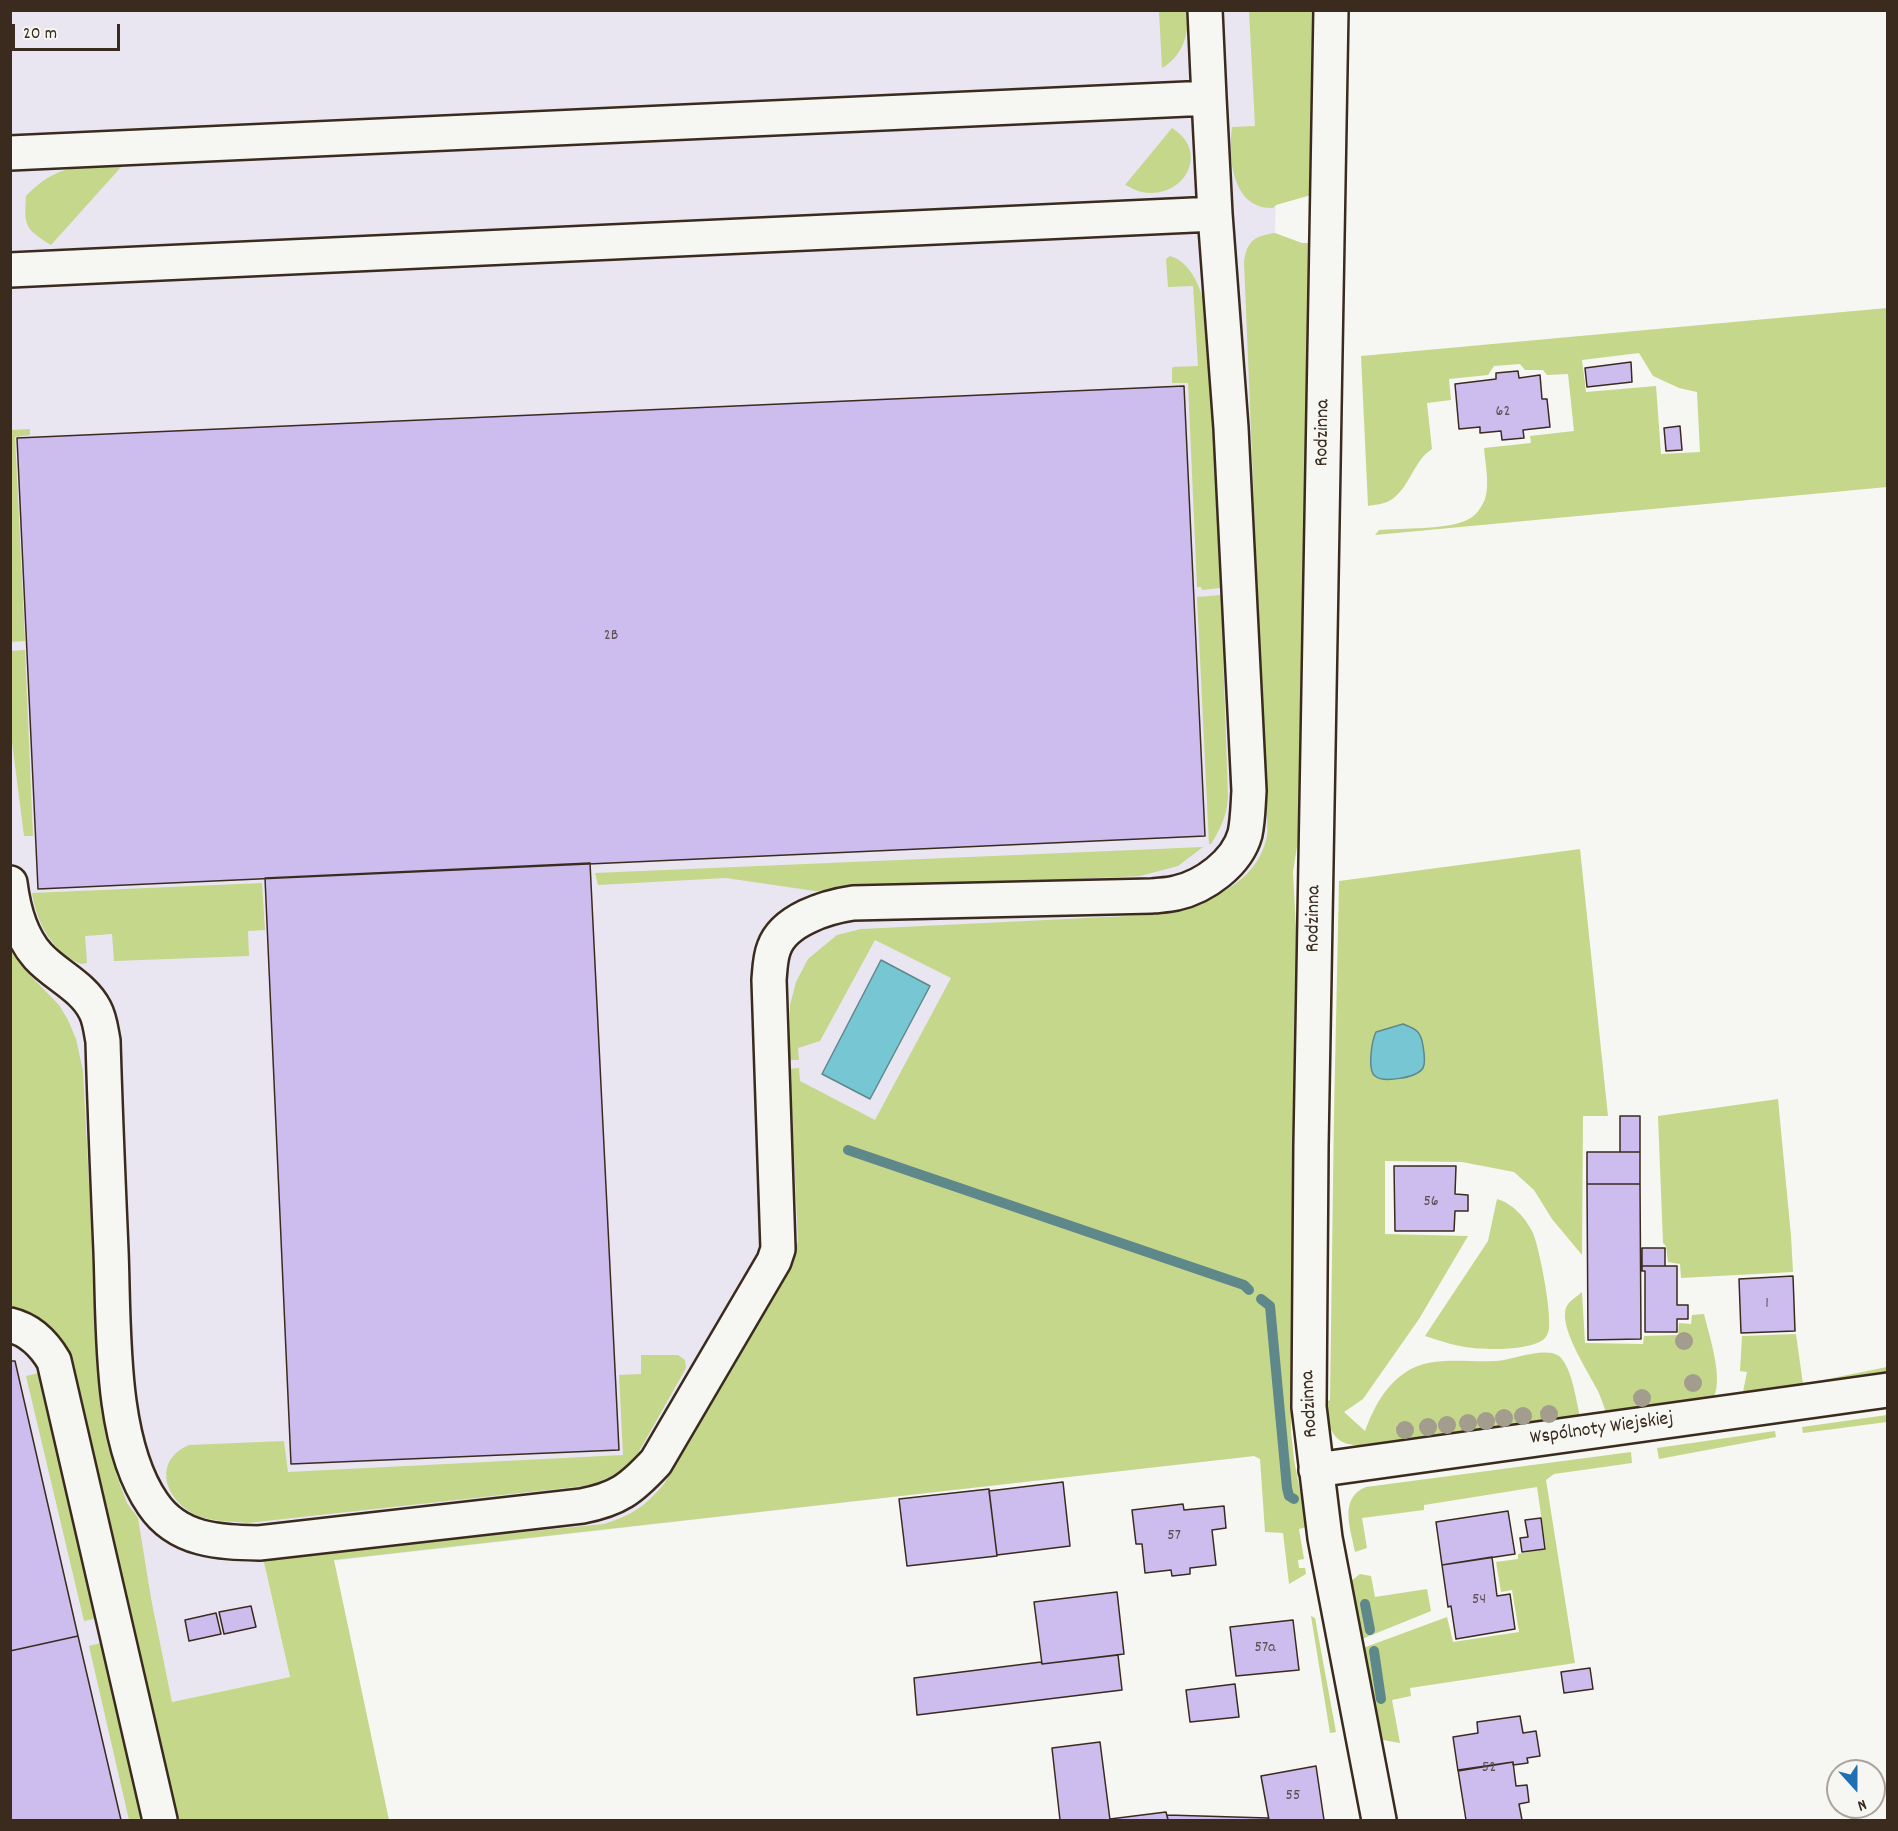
<!DOCTYPE html>
<meta charset="utf-8">
<style>
body{margin:0}
#map{position:relative;width:1898px;height:1831px;overflow:hidden;background:#f6f6f2;font-family:Dekko,sans-serif}
canvas{display:block}
.frame{position:absolute;inset:0;border:12px solid #3b2a1e;pointer-events:none}
.north{position:absolute;left:1826px;top:1759px;width:60px;height:60px;box-sizing:border-box;background:#f6f6f2;border:2px solid #aba49d;border-radius:50%;rotate:159deg;font-size:16px;font-weight:700;line-height:24px;text-align:center;color:#3b2a1e}
.north::after{content:'';display:block;margin:auto;width:21px;height:27px;background:#1f6fb2;clip-path:polygon(50% 0,100% 100%,50% 72%,0 100%)}
.scale{position:absolute;left:12px;top:24px;width:108px;height:27px;box-sizing:border-box;border:3px solid #3b2a1e;border-top:0;padding-left:8px;font-size:18px;line-height:21px;white-space:nowrap;color:#3b2a1e;-webkit-text-stroke:4px #f6f6f2;paint-order:stroke}
</style>
<div id="map">
<canvas width="1898" height="1831"></canvas>
<div class="frame"></div>
<div class="north">N</div>
<div class="scale">20 m</div>
</div>
<script>
const g = document.querySelector('canvas').getContext('2d');
g.lineJoin = 'round';
function paint(path, color) {
  g.fillStyle = color;
  g.fill(path, 'evenodd');
}
function trace(path, color, width, dash) {
  g.strokeStyle = color;
  g.lineWidth = width;
  g.lineCap = dash ? 'butt' : 'round';
  g.setLineDash(dash || []);
  g.stroke(path);
}
function drawText(font, color, halo, rows, align = 'center') {
  g.font = font + ' Dekko,sans-serif';
  g.lineWidth = 6;
  g.setLineDash([]);
  g.textBaseline = 'middle';
  g.strokeStyle = halo;
  g.fillStyle = color;
  for (const [text, x, y, turn = 0] of rows) {
    g.save();
    g.translate(x, y);
    g.rotate((+turn || 0) * Math.PI / 180);
    g.textAlign = isNaN(turn) ? turn : align;
    if (halo) g.strokeText(text, 0, 0);
    g.fillText(text, 0, 0);
    g.restore();
  }
}
const built = new Path2D(`
 M11 11H1281L1275 233 1284 245 1254 1456 305 1564 266 1572 290 1677 172 1702 151 1598 181 1820H11Z`);
const green = new Path2D(`
 M1159 11H1188C1189 34 1183 56 1162 68Z
 M1249 11H1314L1311 195 1276 205 1273 208C1232 209 1228 158 1232 127L1255 126Z
 M1172 128C1211 152 1184 200 1142 192 1136 191 1130 187 1125 185Z
 M122 166 51 245C25 229 24 226 26 196 59 162 79 168 122 166Z
 M1275 233 1302 243H1313L1299 834 1293 872 1297 948 1291 1431 1294 1460 1307 1527 1299 1529 1304 1559 1298 1560 1299 1568H1305L1306 1574 1289 1584 1283 1533 1265 1532 1260 1459 1254 1456 334 1560 389 1820H173L77 1402 11 1311 10 949 24 969 59 1005 68 1020 76 1039 83 1071 100 1393 117 1476 127 1503 138 1518 151 1598 172 1702 290 1677 263 1558 604 1524C633 1515 645 1506 664 1484L791 1264 798 1241 790 1069 799 1068 800 1081 875 1120 951 978 875 940 820 1041 798 1048 799 1060H790V1005L796 982 808 959 837 935 861 929 1149 915C1195 907 1256 890 1267 836 1268 830 1267 823 1267 817L1244 262C1247 240 1255 236 1275 233Z
 M1170 256C1196 263 1205 302 1209 324L1220 588 1202 590 1201 587H1197L1188 383H1172V369L1173 367 1198 366 1193 286 1168 287 1166 259Z
 M1887 308V487L1375 535 1379 530C1403 528 1446 530 1467 520 1475 517 1482 507 1485 499 1490 484 1485 463 1484 448L1531 443 1530 436 1574 431 1568 374 1547 375 1543 370H1525L1520 364 1494 366 1488 375 1449 379 1451 400 1427 403 1432 449C1412 462 1409 492 1387 502 1382 504 1374 505 1368 506L1361 356ZM1639 353 1653 376 1679 388 1697 392 1700 452 1661 454 1656 386 1586 392 1582 360Z
 M30 429V435L15 437 25 641 11 642V430Z
 M1221 595 1228 797C1227 815 1221 828 1211 844H1209L1197 597Z
 M25 650 33 836H24L11 734 10 651Z
 M1203 847 1178 866 1140 876 815 891 726 878 598 885 595 873Z
 M1580 849 1608 1116H1583L1582 1255 1552 1219 1534 1190 1514 1172 1462 1162 1385 1161V1234L1468 1236 1419 1319 1363 1399 1344 1412 1365 1431C1374 1407 1385 1386 1406 1372 1431 1355 1468 1363 1496 1361 1512 1360 1545 1346 1559 1356 1572 1367 1576 1400 1580 1416L1573 1417 1571 1422 1390 1446 1389 1442C1351 1448 1329 1451 1325 1403L1330 1400 1334 1113 1339 881Z
 M262 883 265 930 248 931 249 956 114 961 112 934 85 936 87 963 81 964C51 951 37 923 32 893Z
 M1778 1099 1791 1236 1793 1272 1681 1278 1680 1264 1668 1262 1666 1246 1663 1243 1658 1116Z
 M1497 1199C1512 1203 1526 1218 1533 1233 1540 1251 1551 1309 1549 1328 1549 1332 1546 1338 1543 1340 1527 1351 1484 1350 1465 1347 1452 1345 1438 1340 1425 1336L1488 1241Z
 M1582 1292 1585 1343 1643 1344 1644 1336 1678 1335 1679 1323 1691 1324 1692 1315 1704 1314C1709 1336 1726 1383 1711 1402L1606 1413C1604 1406 1601 1398 1598 1391 1588 1372 1563 1333 1565 1313 1565 1303 1575 1298 1582 1292Z
 M1796 1334 1803 1384 1887 1367 1888 1378 1750 1397 1743 1392 1747 1372 1740 1371 1742 1336Z
 M641 1355H678L685 1360 686 1368 637 1455 619 1472 593 1485 247 1523C230 1521 207 1522 192 1513 163 1496 154 1460 189 1445L284 1441 288 1472 623 1455 619 1375 641 1374Z
 M44 1372 102 1617 84 1621 26 1376Z
 M1887 1415V1422L1803 1433 1802 1427Z
 M1775 1431 1776 1437 1659 1459 1657 1448Z
 M1631 1452 1632 1463 1554 1474 1546 1480 1575 1663 1410 1688 1411 1696 1392 1700 1400 1743 1383 1740 1363 1648 1447 1617 1453 1642 1519 1632 1512 1590 1501 1592 1496 1562 1518 1559V1554L1546 1549 1537 1487 1424 1505V1510L1362 1518 1367 1548 1355 1552C1351 1530 1338 1498 1366 1487Z
 M1360 1574 1371 1576 1375 1597 1427 1589 1431 1611 1362 1639 1351 1581Z
 M1311 1616 1315 1618 1336 1732 1330 1733Z
 M108 1641 150 1820H129L89 1646Z`);
const water = new Path2D(`
 M881 960 930 986 870 1099 822 1074Z
 M1403 1024C1416 1029 1421 1031 1423 1046 1424 1052 1426 1062 1423 1068 1417 1078 1383 1083 1375 1076 1367 1070 1372 1040 1376 1032Z`);
const stream = new Path2D(`
 M848 1150 1244 1285 1249 1290
 M1261 1299 1270 1306 1287 1488 1289 1496 1294 1499
 M1365 1604 1370 1630
 M1374 1651 1381 1699`);
const building = new Path2D(`
 M1631 362 1632 382 1587 387 1585 368Z
 M1518 371 1519 378 1540 375 1542 399H1547L1550 427 1523 430 1524 438 1502 440 1501 431 1480 433V427L1459 429 1455 384 1496 379V373Z
 M1184 386 1205 836 38 889 17 438Z
 M1680 426 1682 450 1666 451 1664 428Z
 M590 863 619 1450 291 1464 265 878Z
 M1620 1116H1640V1152H1620Z
 M1587 1152H1640V1184H1587Z
 M1394 1166H1456L1455 1194 1468 1195V1211H1455L1454 1231H1395Z
 M1587 1184H1640L1641 1339 1588 1340Z
 M1642 1248H1665V1266H1642Z
 M1642 1266H1677V1305H1688V1319H1677V1332H1645V1271H1642Z
 M1793 1276 1795 1331 1741 1333 1739 1279Z
 M10 1361H15L78 1636 10 1651Z
 M1063 1482 1070 1546 997 1555 989 1491Z
 M989 1489 997 1556 907 1566 899 1499Z
 M1183 1504 1184 1510 1224 1506 1226 1528 1212 1530 1216 1565 1190 1568V1574L1172 1576 1171 1570 1145 1573 1142 1544H1136L1132 1510Z
 M1508 1511 1515 1554 1442 1565 1436 1522Z
 M1541 1518 1545 1549 1522 1552 1520 1538 1528 1537 1525 1520Z
 M1492 1557 1497 1596 1510 1594 1515 1629 1456 1639 1451 1606 1448 1607 1442 1565Z
 M1117 1592 1124 1654 1042 1664 1034 1602Z
 M251 1606 256 1627 224 1634 219 1612Z
 M216 1613 221 1634 189 1641 185 1620Z
 M1293 1620 1299 1670 1236 1676 1230 1627Z
 M78 1636 121 1820H10V1651Z
 M1118 1655 1122 1690 917 1715 914 1678 1041 1662 1042 1664Z
 M1590 1668 1593 1689 1564 1693 1561 1672Z
 M1235 1684 1239 1717 1190 1722 1186 1690Z
 M1520 1716 1523 1733 1536 1731 1540 1756 1527 1758 1528 1763 1513 1765V1762L1458 1771 1453 1737 1478 1733 1477 1722Z
 M1100 1742 1110 1820H1060L1052 1748Z
 M1513 1762 1516 1786 1527 1785 1529 1802 1519 1804 1522 1820H1466L1458 1770Z
 M1316 1766 1324 1820H1269L1261 1776Z
 M1166 1812 1168 1820H1110V1819Z
 M1167 1815 1268 1818 1269 1820H1168Z`);
const minor = new Path2D(`
 M1331 10 1311 1145 1309 1407 1325 1538 1379 1820
 M10 153 1209 98 1205 10
 M10 270 1215 214 1209 98
 M10 883C13 907 21 937 38 956 55 975 83 986 95 1010 100 1019 101 1031 103 1041 105 1111 108 1181 111 1251 114 1325 109 1441 153 1504 178 1541 219 1542 259 1543L582 1506C618 1499 631 1489 656 1462L774 1261 778 1249 769 980C770 969 770 958 774 948 784 920 826 907 853 903L1152 896C1160 895 1168 895 1176 893 1204 887 1237 863 1245 834 1248 820 1248 805 1249 791L1231 428 1215 214
 M10 1325C31 1330 44 1344 54 1361L160 1820
 M1316 1470 1888 1390`);
const trees = [
 [1684,1341],
 [1693,1383],
 [1642,1398],
 [1549,1414],
 [1523,1416],
 [1504,1418],
 [1486,1421],
 [1468,1423],
 [1447,1425],
 [1428,1427],
 [1405,1430]
];
const numberNames = [
 ["62",1503,413],
 ["2B",611,637],
 ["56",1431,1203],
 ["1",1767,1305],
 ["57",1174,1537],
 ["54",1479,1601],
 ["57a",1265,1649],
 ["52",1489,1769],
 ["55",1293,1797]
];
const streetNames = [
 ["Rodzinna",1324,433,-89],
 ["Rodzinna",1315,919,-89],
 ["Rodzinna",1311,1404,-93],
 ["Wspólnoty Wiejskiej",1602,1430,-8]
];
paint(built, '#e9e5f1');
paint(green, '#c5d78b');
paint(water, '#77c6d4');
trace(water, '#5f888b', 1.5);
trace(stream, '#5f888b', 10);
paint(building, '#ccbdee');
trace(building, '#3b2a1e', 1.5);
trace(minor, '#3b2a1e', 38);
trace(minor, '#f6f6f2', 33);
g.fillStyle = '#a29d8c';
for (const [x, y] of trees) {
  g.beginPath();
  g.arc(x, y, 9, 0, 2 * Math.PI);
  g.fill();
}
drawText('16px', '#5f4f52', null, numberNames);
drawText('20px', '#3b2a1e', '#f6f6f2', streetNames);
</script>
